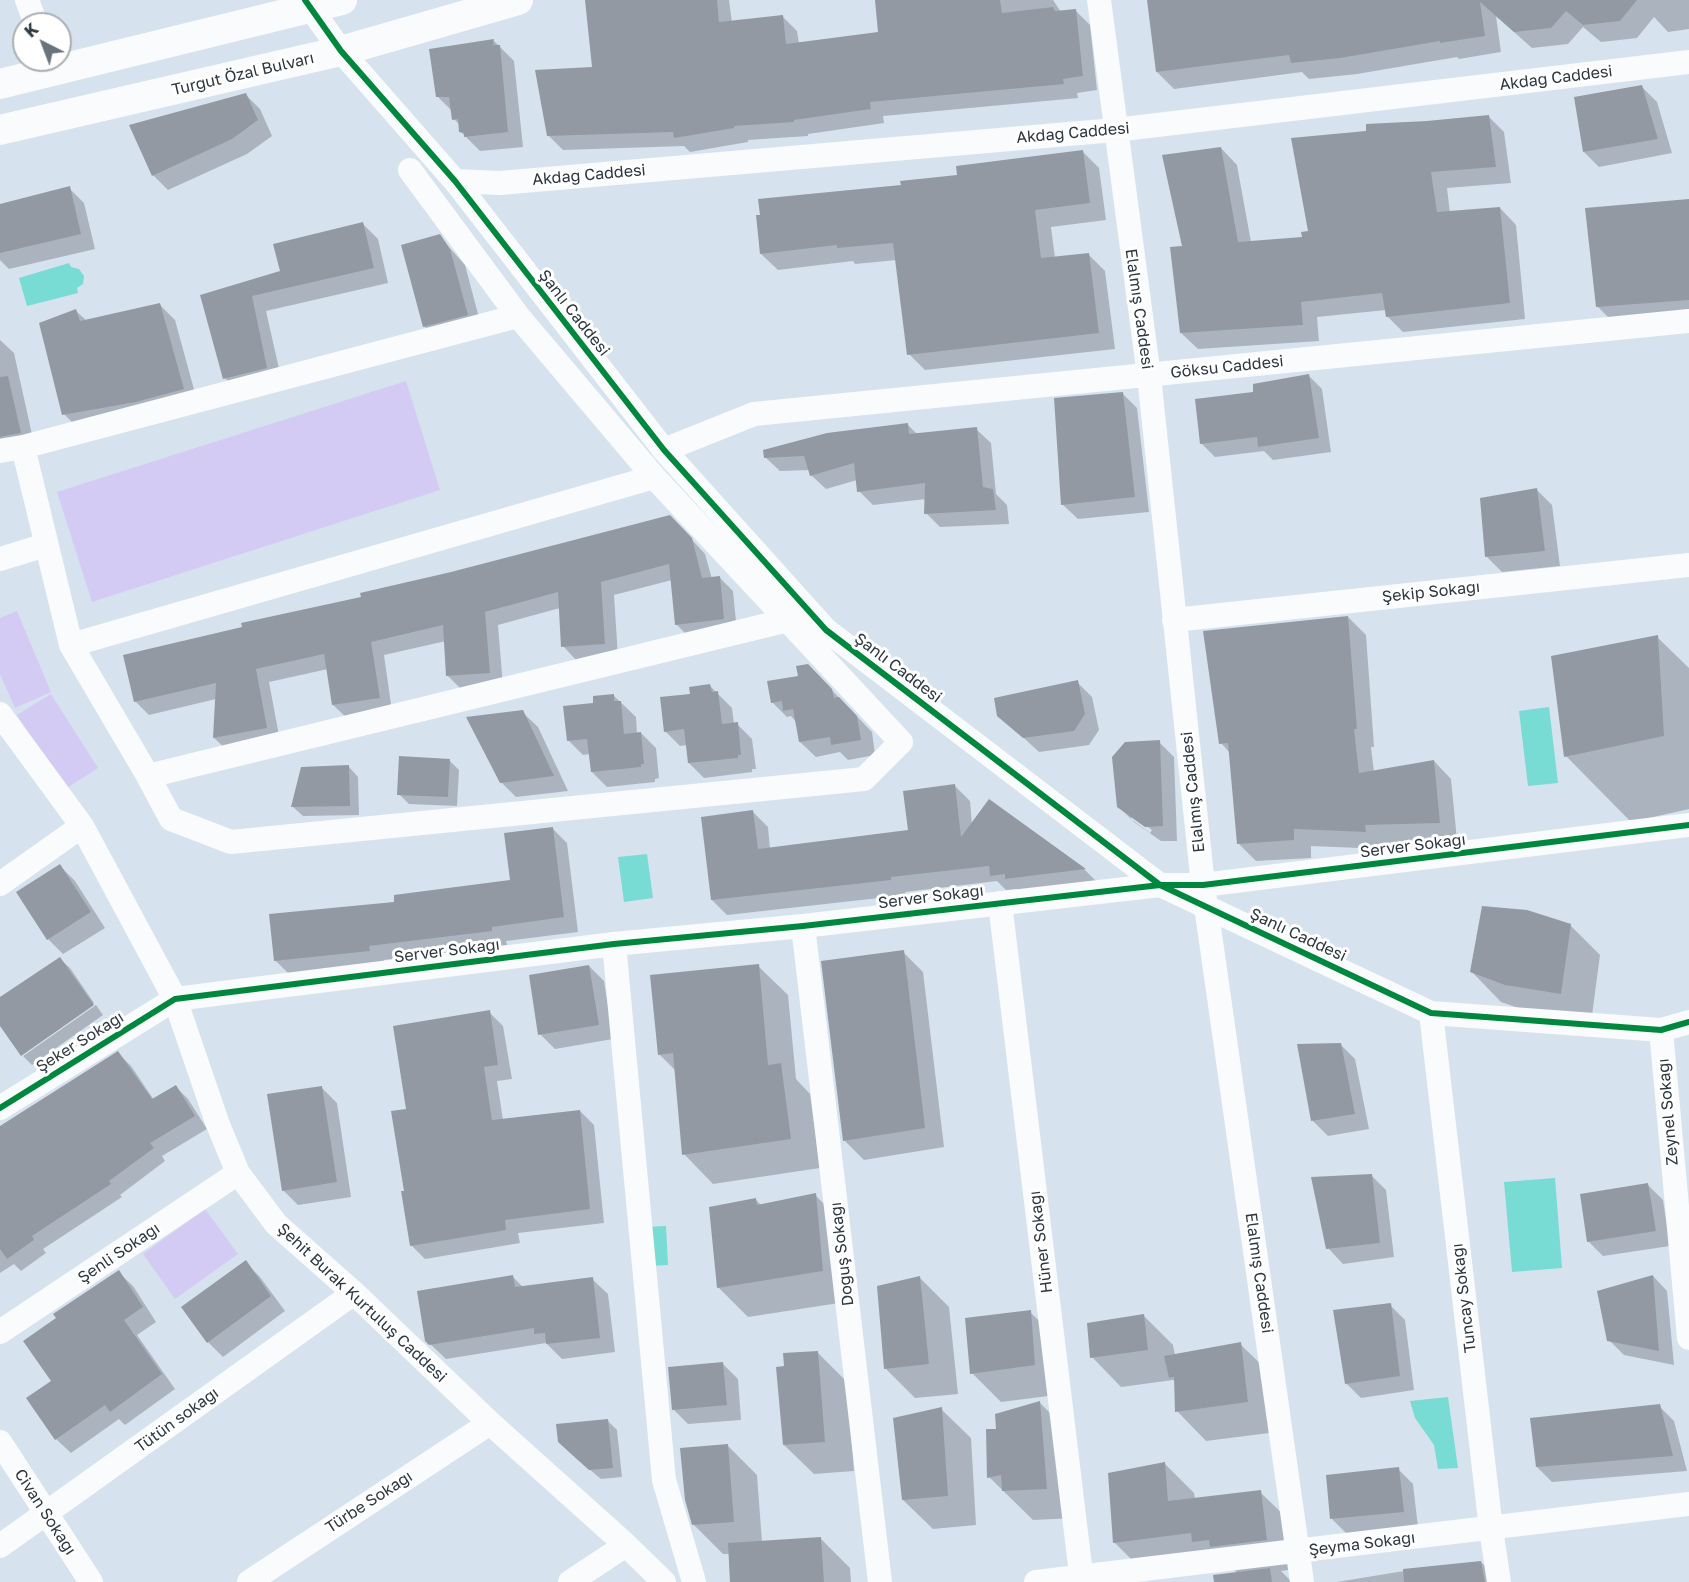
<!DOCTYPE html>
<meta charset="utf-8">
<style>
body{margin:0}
#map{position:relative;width:1689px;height:1582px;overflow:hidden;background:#d6e2ee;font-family:"Golos Text",sans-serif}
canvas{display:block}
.north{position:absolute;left:12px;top:12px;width:60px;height:60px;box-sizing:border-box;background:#fff;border:2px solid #abafb2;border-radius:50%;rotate:318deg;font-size:16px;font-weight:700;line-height:24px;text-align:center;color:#2d373f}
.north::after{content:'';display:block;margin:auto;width:21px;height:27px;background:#68737c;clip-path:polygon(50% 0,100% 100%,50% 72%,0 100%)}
</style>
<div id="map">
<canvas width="1689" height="1582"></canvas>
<div class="north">K</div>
</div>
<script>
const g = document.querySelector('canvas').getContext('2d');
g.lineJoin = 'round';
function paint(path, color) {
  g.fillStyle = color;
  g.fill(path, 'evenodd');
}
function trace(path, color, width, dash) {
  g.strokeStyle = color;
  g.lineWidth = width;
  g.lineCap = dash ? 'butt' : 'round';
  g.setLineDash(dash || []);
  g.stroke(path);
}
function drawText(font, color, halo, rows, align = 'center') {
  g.font = font + ' "Golos Text",sans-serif';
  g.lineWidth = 6;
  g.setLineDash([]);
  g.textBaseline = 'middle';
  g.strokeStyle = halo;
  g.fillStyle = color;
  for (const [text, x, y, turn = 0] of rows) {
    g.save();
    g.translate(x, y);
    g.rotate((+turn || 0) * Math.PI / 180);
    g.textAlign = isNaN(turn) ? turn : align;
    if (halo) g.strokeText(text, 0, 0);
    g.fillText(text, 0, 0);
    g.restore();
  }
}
const green = new Path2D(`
 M406 381 440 490 92 602 57 492Z
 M17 611 51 692 15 708 0 674V618Z
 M51 694 98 768 64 790 17 715Z
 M205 1209 238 1254 175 1299 143 1254Z`);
const water = new Path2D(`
 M69 263 71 267 79 269 84 276 83 284 77 288 78 293 27 306 19 278Z
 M1549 707 1558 783 1528 786 1519 711Z
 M647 854 653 898 624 902 618 857Z
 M1555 1178 1562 1268 1512 1272 1504 1182Z
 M666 1226 668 1265 647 1266 645 1227Z
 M1448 1397 1458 1468 1438 1469 1434 1445 1415 1418 1410 1401Z`);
const shadow = new Path2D(`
 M586 0H729L732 23 783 17 797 31 799 44 880 33 877 0H1053L1061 12 1075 10 1090 25 1097 90 1077 93 1078 98 883 116 884 123 808 134V136L748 140V142L690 152 684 146 563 150 548 135 594 68Z
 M1148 0H1689V29L1668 32 1654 17 1637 38 1601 42 1583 27 1568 44 1532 48 1496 16 1501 52 1459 59 1457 57 1357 74 1309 79 1302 72 1174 89 1157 72Z
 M493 40 514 61 523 147 480 151 460 131V125L454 119 453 112 437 96Z
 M1642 87 1657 102 1672 153 1599 167 1584 152Z
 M245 94 260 109 272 136 247 154 168 190 153 175Z
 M1488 116 1504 132 1511 183 1447 188 1450 213 1500 208 1516 225 1525 319 1403 332 1387 316 1386 310 1317 317 1319 341 1198 349 1181 333 1184 248 1221 148 1237 165 1251 242 1303 238 1310 232 1368 132 1427 123Z
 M1082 151 1099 168 1106 220 1051 227 1055 258 1088 254 1105 271 1115 349 925 370 909 354 897 260 855 264 853 261 778 270 761 254 902 187Z
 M69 188 84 203 95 249 9 269 0 260V206Z
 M1689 200V321L1617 326 1597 306Z
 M363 224 378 239 388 283 266 311 282 382 240 393 225 378 202 296 282 272Z
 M439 236 465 265 482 329 439 341 424 326Z
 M160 305 175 320 198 404 79 429 64 414 76 311 87 321Z
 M0 340 14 353 35 448 0 454Z
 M1308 375 1322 389 1331 452 1273 460 1264 451 1215 457 1201 443 1255 393Z
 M1122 393 1137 408 1149 512 1078 519 1062 504Z
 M907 424 917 434 976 429 991 443 996 494 1007 505 1009 524 940 527 926 513V499L873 505 859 491 857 480 826 489 811 475 810 470 780 471 765 457Z
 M1537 490 1552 505 1560 566 1502 572 1487 557Z
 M684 531 705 554 712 579 720 578 733 591 737 632 690 638 676 624 672 580 614 595 618 657 576 660 563 646 560 608 498 625 503 686 461 689 448 676 446 641 384 655 392 711 347 718 333 705 328 669 269 682 280 741 228 751 214 738 216 699 149 715 135 701Z
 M1348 617 1366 635 1374 747H1371L1374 772 1434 761 1451 779 1457 840 1382 843 1383 849 1311 846V858L1256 861 1238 843 1230 753 1221 743Z
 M1657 637 1689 668V809L1631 822 1566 756Z
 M823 681 872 732 875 755 848 760 840 752 816 757 800 742 797 723 791 716 787 717 772 702Z
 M1077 682 1092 697 1099 730 1089 745 1039 752 999 715Z
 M710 686 732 708 734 724H737L752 739 756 769H752V772L704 778 689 763 687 745 680 746 665 731 692 695Z
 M613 695 636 717 637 734 641 733 656 748 659 778 655 779V782L607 787 592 772 590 754 583 755 568 740 595 704Z
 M522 712 538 727 568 791 516 797 501 782Z
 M1159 742 1174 757 1177 841H1161L1134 822 1119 807ZM1131 815 1152 830 1150 833 1131 819Z
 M449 760 459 770 457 806 409 804 399 794Z
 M349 767 358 777 359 815 303 816 293 807Z
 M955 786 970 801 972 825 990 801 1085 870 1099 884 1022 893 1017 889 1006 890 997 881 905 892 906 895 727 915 712 900 753 812 768 827 770 849 909 831Z
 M552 828 567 843 578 932 506 941 507 945 384 960V966L290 975 275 960 396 903 512 881Z
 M60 866 75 881 105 928 63 954 48 939Z
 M1570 925 1600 955 1591 1023 1536 1014 1501 1002 1472 972Z
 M903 952 923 972 944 1147 864 1160 844 1140Z
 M60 959 70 968 94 1003 21 1053 0 1023V999Z
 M589 966 604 981 613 1039 555 1049 540 1034Z
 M758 966 788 995 796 1079 810 1094 820 1168 713 1184 684 1154 676 1071 659 1054Z
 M96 1005 103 1015 32 1065 23 1056Z
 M489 1012 503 1026 512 1079 497 1081 503 1120 580 1111 594 1125 604 1223 518 1233 520 1243 425 1259 411 1245 406 1192Z
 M1340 1044 1355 1059 1369 1129 1328 1136 1313 1121Z
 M118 1053 131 1066 154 1100 176 1087 188 1099 207 1129 162 1156 165 1161 120 1195 122 1197 43 1249 46 1253 21 1271 14 1264 0 1273V1132Z
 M322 1088 337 1103 351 1197 298 1205 283 1190Z
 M1371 1175 1386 1190 1394 1257 1343 1264 1328 1248Z
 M1648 1185 1663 1200 1670 1246 1603 1256 1588 1241Z
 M815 1195 845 1225 852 1301 748 1317 718 1287 756 1200 761 1205Z
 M245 1262 260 1277 285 1311 223 1357 208 1342Z
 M118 1272 133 1286 156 1322 137 1335 175 1389 125 1425 119 1419 71 1453 56 1439 54 1381Z
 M1653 1276 1667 1291 1674 1365 1624 1355 1609 1340Z
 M513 1277 524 1288 592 1279 608 1294 615 1352 562 1359 546 1343 446 1359 426 1340Z
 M920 1278 949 1307 958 1394 915 1398 885 1368Z
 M1390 1305 1405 1320 1414 1390 1361 1398 1346 1383Z
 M1030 1312 1060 1341 1064 1394 1001 1402 972 1373Z
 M1144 1316 1173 1345 1175 1355 1240 1344 1270 1373 1277 1432 1206 1441 1177 1411 1176 1383 1173 1380 1121 1387 1092 1357Z
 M817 1352 847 1382 854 1471 814 1474 784 1445 786 1367Z
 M723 1364 738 1379 741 1420 688 1424 673 1409Z
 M1040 1403 1069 1432 1076 1518 1033 1520 989 1477Z
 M1659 1406 1674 1421 1687 1471 1552 1482 1537 1467Z
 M941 1409 971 1438 976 1525 933 1529 903 1500Z
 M608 1421 617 1430 622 1477 601 1479 569 1452Z
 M727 1445 757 1475 762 1542 820 1538 850 1568 851 1582H732L730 1554H723L694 1525Z
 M1165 1464 1194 1493 1195 1499 1260 1492 1290 1521 1295 1569 1281 1571 1292 1582H1216L1239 1574 1234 1570 1144 1572 1114 1542Z
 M1398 1469 1413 1484 1418 1527 1347 1534 1332 1519Z
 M1481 1562 1501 1582H1337L1422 1568Z`);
const building = new Path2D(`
 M585 0H717L719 22 783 15 786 44 878 32 875 0H1000L1002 13 1053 7 1055 11 1076 9 1083 76 1063 79 1064 84 870 102 871 109 794 120V122L734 126V128L674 138 673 132 547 136 535 70 592 67Z
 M1147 0H1637L1620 21 1583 25 1566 11 1551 28 1514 32 1480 2 1485 36 1440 43V41L1340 58 1291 63 1289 55 1156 72Z
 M494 39 493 45H500L508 132 464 137V133L459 132 458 119 452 120 449 97H436L429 49Z
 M1642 85 1658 139 1583 152 1574 97Z
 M246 93 258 120 232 139 152 176 129 125Z
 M1489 115 1496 167 1431 172 1437 212 1500 207 1510 303 1386 317 1382 293 1301 302 1303 325 1180 333 1170 247 1182 246 1162 155 1221 147 1238 242 1302 237 1301 232 1308 231 1291 138 1366 131V124L1427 121Z
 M1083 150 1090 203 1035 210 1041 258 1089 253 1099 333 907 355 893 243 837 248V245L760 254 756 215H760L758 199 901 185 900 181 957 175 956 166Z
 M70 186 81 234 0 253V204Z
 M1689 199V300L1596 307 1585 208Z
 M363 222 374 268 252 296 267 368 223 379 200 295 280 271 273 244Z
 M440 234 450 249 468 315 423 327 401 245Z
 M160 303 184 389 136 402 62 415 39 323 76 309 80 321Z
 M1309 374 1319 438 1258 447 1257 437 1200 444 1195 399 1253 392V384Z
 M8 376 21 433 0 437V377Z
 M1123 392 1135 497 1061 505 1054 398Z
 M908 423 909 434 977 427 983 487 993 489 996 510 924 514 925 483 857 492 854 463 810 476 804 456 764 458 763 450 827 433Z
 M1537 488 1545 551 1485 557 1480 498Z
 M670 515 692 538 702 578 720 576 724 619 675 625 669 564 601 582 605 644 561 647 558 592 485 612 490 673 446 676 443 625 371 642 380 698 332 705 324 654 256 669 267 728 213 738 216 683 134 702 123 655 242 627 241 623 361 597 360 593 451 572Z
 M1348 616 1357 729H1354L1359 773 1434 760 1440 823 1365 825 1366 832 1294 829V840L1237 844 1228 743 1219 744 1203 631Z
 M1658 635 1664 736 1564 757 1551 656Z
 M808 664 832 689 834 698 839 697 857 716 861 740 831 745 830 737 799 742 793 709 783 711 782 701 771 703 767 681 798 676 796 666Z
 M1078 680 1085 714 1074 731 1023 738 997 716 994 698Z
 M710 684 712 692 718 691 722 724 738 722 741 755H738V758L688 763 684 729 664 732 660 697 690 694 689 687Z
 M614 694V701H621L624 734 641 732 644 764H641V767L591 772 587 739 567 741 563 706 593 703V696Z
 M523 710 554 776 500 783 466 717Z
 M1160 740 1163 826 1145 827 1117 807 1112 757 1125 742Z
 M399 756 450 759 448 797 397 795Z
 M349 765 350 806 291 807 301 767Z
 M955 784 961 837 989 799 1086 869 1005 879V874L990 876 989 866 891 877V880L711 900 701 817 753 810 758 849 908 830 903 791Z
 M553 827 564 917 492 927V931L369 946 370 951 274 961 269 914 394 902V895L510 880 504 833Z
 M60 864 91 912 47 940 16 892Z
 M1482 906 1527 910 1571 924 1561 994 1505 985 1470 972Z
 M904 950 925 1128 843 1141 821 961Z
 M60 957 94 1005 21 1056 0 1026V997Z
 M759 964 768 1065 781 1063 791 1139 682 1155 673 1053 658 1055 650 975Z
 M589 965 599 1025 538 1035 529 975Z
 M490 1010 498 1065 484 1067 492 1120 580 1110 590 1209 505 1220 506 1230 410 1246 401 1191H404L391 1111 406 1109 393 1026Z
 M1341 1043 1355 1114 1311 1121 1297 1044Z
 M118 1051 152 1099 176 1085 195 1116 150 1143 154 1148 109 1181 111 1184 32 1236 34 1240 7 1259 0 1249V1126Z
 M322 1086 337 1182 282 1191 267 1094Z
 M1372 1174 1380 1243 1326 1249 1311 1177Z
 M1648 1183 1656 1231 1587 1242 1580 1194Z
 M816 1193 823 1271 717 1288 709 1207 756 1198 757 1205Z
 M246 1260 271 1296 207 1343 181 1307Z
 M119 1270 143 1307 124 1320 162 1374 110 1412 105 1405 55 1440 26 1398 51 1381 23 1341 56 1318 53 1314Z
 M513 1275 515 1287 593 1277 600 1338 546 1344 545 1333 534 1334V1328L429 1345 425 1341 417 1291Z
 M1653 1275 1659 1351 1607 1341 1597 1291Z
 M920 1276 929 1364 884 1369 877 1286Z
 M1391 1303 1400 1376 1345 1384 1333 1310Z
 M1031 1310 1035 1365 970 1374 965 1318Z
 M1144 1314 1148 1350 1090 1358 1087 1323Z
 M1241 1342 1248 1402 1175 1412 1174 1377 1169 1378 1164 1356Z
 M818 1351 825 1442 783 1445 776 1367 784 1366 783 1353Z
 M723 1362 727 1405 672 1410 668 1367Z
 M1040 1401 1047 1489 1002 1491 1001 1475 987 1478 986 1429H996L995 1414Z
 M1660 1404 1673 1456 1536 1467 1530 1418Z
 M942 1407 948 1496 902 1500 893 1418Z
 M608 1419 613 1468 589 1470 558 1442 556 1424Z
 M728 1444 734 1522 692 1525 685 1500 680 1448Z
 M1165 1462 1168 1501 1261 1490 1267 1540 1210 1547 1209 1540 1192 1542 1191 1533 1113 1543 1108 1473Z
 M1399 1467 1404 1512 1330 1519 1326 1475Z
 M821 1537 824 1582H730L728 1543Z
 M1481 1561 1485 1582H1404L1403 1569Z
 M1270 1568 1272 1582H1214L1213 1575Z`);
const minor = new Path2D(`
 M27 0 36 24
 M305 0 341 51 455 181 664 450 826 630 1160 885 1431 1013 1661 1030 1689 1022
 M1099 0 1149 376 1203 885 1302 1582
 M455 181 500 183 1115 130 1689 62
 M23 447 71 645 148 776 171 819 231 842 864 779 901 742 654 477 518 316 410 170
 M664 450 754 414 1689 321
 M0 451 23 447 518 316
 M0 559 46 545
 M1174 620 1689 565
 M71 645 654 477
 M0 714 82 826 175 999 217 1122 238 1173 276 1224 354 1293 490 1423 626 1545 664 1582
 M148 776 788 620
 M0 884 82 826
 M1000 903 1082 1582
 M803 926 880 1582
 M614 944 664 1480 694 1582
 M1431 1013 1491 1529 1499 1582
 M1661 1030 1689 1338
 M0 1108 175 999 614 944 803 926 1160 885H1203L1689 825
 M0 1332 238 1173
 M0 1442 91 1582
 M0 1546 354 1293
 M249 1582 490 1423
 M570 1582 626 1545
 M1036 1582 1689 1504`);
const major = new Path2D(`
 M0 84 342 0
 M0 130 341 51 518 0`);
const cycleway = new Path2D(`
 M305 0 341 51 455 181 664 450 826 630 1160 885 1431 1013 1661 1030 1689 1022
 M0 1108 175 999 614 944 803 926 1160 885H1203L1689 825`);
const streetNames = [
 ["Turgut Özal Bulvarı",243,74,-13],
 ["Akdağ Caddesi",1556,78,-7],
 ["Akdağ Caddesi",1073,133,-5],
 ["Akdağ Caddesi",589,175,-5],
 ["Elalmış Caddesi",1139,309,82],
 ["Şanlı Caddesi",574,313,52],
 ["Göksu Caddesi",1227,367,-6],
 ["Şekip Sokağı",1431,592,-6],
 ["Şanlı Caddesi",898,668,37],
 ["Elalmış Caddesi",1193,792,-96],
 ["Server Sokağı",1413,846,-7],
 ["Server Sokağı",931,897,-7],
 ["Şanlı Caddesi",1298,935,25],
 ["Server Sokağı",447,951,-7],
 ["Şeker Sokağı",80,1042,-32],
 ["Zeynel Sokağı",1668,1112,-95],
 ["Hüner Sokağı",1041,1242,-97],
 ["Şenli Sokağı",119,1253,-34],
 ["Doğuş Sokağı",842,1254,-97],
 ["Elalmış Caddesi",1259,1273,82],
 ["Tuncay Sokağı",1464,1298,-97],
 ["Şehit Burak Kurtuluş Caddesi",362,1303,43],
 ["Tütün sokağı",177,1420,-36],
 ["Türbe Sokağı",369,1502,-33],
 ["Civan Sokağı",45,1512,57],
 ["Şeyma Sokağı",1362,1544,-7]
];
paint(green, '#d4cbf5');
paint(water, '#78dcd5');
paint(shadow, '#0003');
paint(building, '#9299a3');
trace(minor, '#f9fbfc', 24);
trace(major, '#f9fbfc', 30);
trace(cycleway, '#00873e', 6);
drawText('16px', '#2d373f', '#fff', streetNames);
</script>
